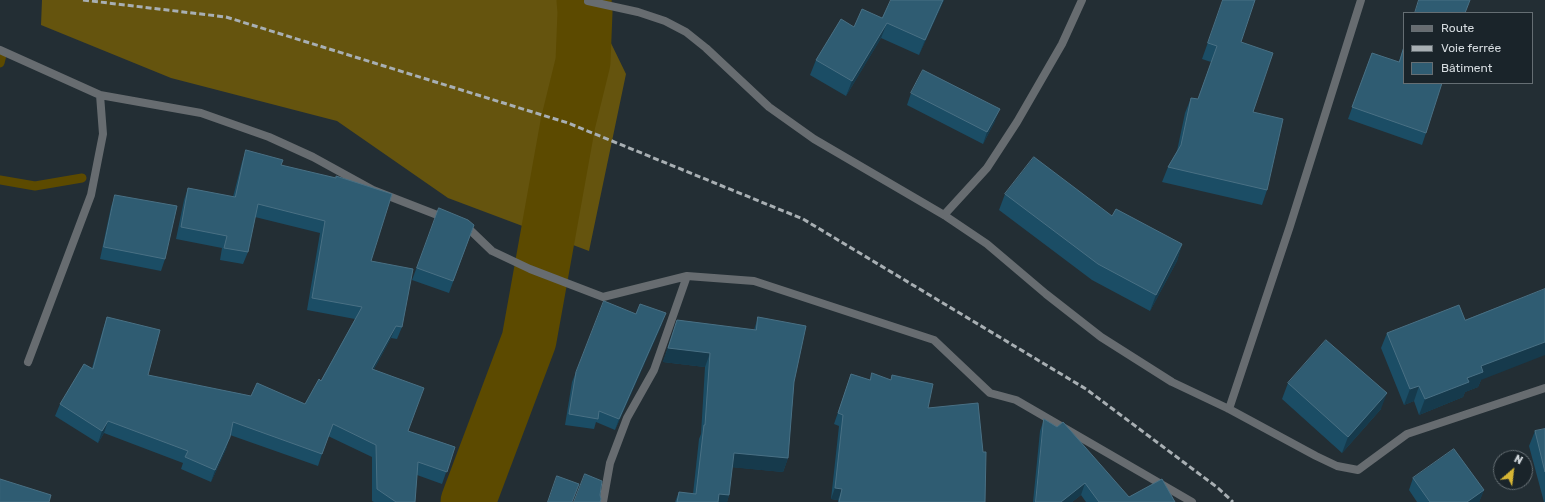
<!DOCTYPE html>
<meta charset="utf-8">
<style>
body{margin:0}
#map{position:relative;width:1545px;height:502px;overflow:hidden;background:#232e34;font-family:Rubik,sans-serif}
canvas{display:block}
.legend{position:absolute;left:1403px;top:12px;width:130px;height:72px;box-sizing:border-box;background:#1a242a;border:1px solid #656e73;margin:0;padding:5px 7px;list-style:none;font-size:12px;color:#d6dce0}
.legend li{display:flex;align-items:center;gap:8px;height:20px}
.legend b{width:20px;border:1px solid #656e73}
.north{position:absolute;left:1493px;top:450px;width:40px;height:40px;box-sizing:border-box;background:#1a242a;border:1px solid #656e73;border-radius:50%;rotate:28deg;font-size:11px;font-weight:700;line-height:16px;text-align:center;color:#d6dce0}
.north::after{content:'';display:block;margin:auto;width:14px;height:18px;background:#d6b534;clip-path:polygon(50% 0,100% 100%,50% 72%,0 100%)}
</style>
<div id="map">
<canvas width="1545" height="502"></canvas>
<ul class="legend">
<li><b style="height:5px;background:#676c70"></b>Route</li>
<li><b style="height:5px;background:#a8afb3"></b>Voie ferrée</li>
<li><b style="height:11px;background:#2f5c72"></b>Bâtiment</li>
</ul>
<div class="north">N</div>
</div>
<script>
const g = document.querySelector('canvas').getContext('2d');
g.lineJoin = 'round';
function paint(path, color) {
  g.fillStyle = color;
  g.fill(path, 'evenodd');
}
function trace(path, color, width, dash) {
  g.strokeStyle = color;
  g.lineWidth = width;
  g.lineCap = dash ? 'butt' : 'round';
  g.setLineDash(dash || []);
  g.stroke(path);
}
const forest = new Path2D(`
 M42 0H590L626 74 589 251 448 198 337 121 171 78 41 25Z`);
const stream = new Path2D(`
 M0 63 2 55
 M0 180 35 186 82 178`);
const river = new Path2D(`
 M468 502 529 340 568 123 583 62 585 12 584 0`);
const street = new Path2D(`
 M588 1 638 12 665 21 686 32 706 48 769 107 814 139 944 215 987 244 1046 294 1101 337 1172 382 1229 409 1316 456 1337 466 1358 470 1407 434 1545 388
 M0 50 100 95 103 134 91 195 28 362
 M100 95 201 113 269 137 313 157 373 190 445 218
 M944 215 987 168 1017 122 1062 44 1082 0
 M464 225 467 227 492 251 530 269 603 297 687 276 754 281 934 340 990 393 1016 400 1192 502
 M1229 409 1290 226 1361 0
 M603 502 610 463 627 418 654 370 687 276`);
const rail = new Path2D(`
 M83 0 226 17 568 123 803 219 1086 389 1218 488 1233 502`);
const wall = new Path2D(`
 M944 0 919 55 881 38 846 96 810 75 816 60 854 27Z
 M1223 0 1241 42 1253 112 1267 190 1262 205 1162 182 1168 167 1177 151 1185 113 1191 98 1198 99 1211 62 1202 59Z
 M1404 45V83L1426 133 1422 145 1348 119 1372 53 1399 62Z
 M911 93 995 121 983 144 907 105Z
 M246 150 281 165 371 261 402 327 397 339 391 338 374 369 408 431 455 447 442 484 417 475 415 502H374L372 501V457L328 436 318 466 230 435 226 449 211 482 181 469 183 463 104 433 98 443 55 416 60 404 92 368 103 329 107 317 148 375 251 396 305 404 321 381 355 319 307 310 320 233 255 217 248 252 243 264 220 260 222 248 176 239 184 200 188 188 233 197 242 162Z
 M1005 194 1112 216 1182 244 1177 261 1150 311 1092 280 999 210Z
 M115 195 165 259 161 271 100 259 111 207Z
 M439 208 474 225 449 293 412 280Z
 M758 317 794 382 788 458 783 472 732 467 729 495 727 502H675L679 492 693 494 699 439 701 434 705 367 663 362 677 320 754 330Z
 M662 324 615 430 596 422 594 429 565 425 572 382 576 372Z
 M1387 333 1481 380 1478 387 1465 392 1463 397 1419 415 1414 401 1404 405 1381 348Z
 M851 374 870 380H891L892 375 928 408 985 502H838V500L831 499 839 426 834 424Z
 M1288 383 1381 409 1342 453 1282 399Z
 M1044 419 1129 497 1175 502H1086L1081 495 1072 502H1033L1040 431Z
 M1545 429V502H1544L1529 446 1535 431Z
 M1413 478 1484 490 1479 502H1417L1409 490Z`);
const shadedWall = new Path2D(`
 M943 0H944L919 55 925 40Z
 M887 23 881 38 846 96 852 81Z
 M1000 109 995 121 983 144 987 132Z
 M1182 244 1177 261 1150 311 1156 295Z
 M666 313 662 324 615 430 619 419Z
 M396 326 391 338 367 381 372 369Z
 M1545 342V355L1481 380 1478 387 1465 392 1463 397 1419 415 1425 399 1481 366Z
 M668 348 710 353 705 367 663 362Z
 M1419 386 1414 401 1404 405 1410 389Z
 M1387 393 1381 409 1342 453 1348 437Z
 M108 421 104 433 98 443 102 431Z
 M230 437 226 449 211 482 215 470Z
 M734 453 788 458 783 472 729 467Z
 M1085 483 1081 495 1072 502H1061Z
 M835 488 842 489 838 500 831 499Z
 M1484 490 1479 502H1467Z
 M719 494 729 495 727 502H716Z`);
const building = new Path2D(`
 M891 0H943L925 40 887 23 852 81 816 60 841 19 854 27 862 9 882 18Z
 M1223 0H1255L1241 42 1273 53 1253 112 1283 119 1267 190 1168 167 1181 145 1191 98 1198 99 1217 46 1208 43Z
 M1419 0H1470L1465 13H1415Z
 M1404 47V83H1442L1426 133 1352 107 1372 53 1399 62Z
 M923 70 1000 109 987 132 911 93Z
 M246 150 283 160 281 165 336 178V176L392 194 371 261 413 269 402 327 396 326 372 369 424 388 408 431 455 447 447 472 418 462 415 502H396L377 489 376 445 333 424 322 454 233 422 230 437 215 470 185 457 188 451 108 421 102 431 60 404 84 364 93 369 107 317 160 330 148 375 251 396 257 383 305 404 319 379 321 381 362 307 312 298 325 221 258 204 248 252 224 248 227 236 181 227 188 188 235 197Z
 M1034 157 1112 216 1116 209 1182 244 1156 295 1098 264 1005 194Z
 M115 195 177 206 165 259 104 247Z
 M439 208 468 220 474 225 453 281 417 268Z
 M1545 289V342L1481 366 1483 372 1467 378 1469 382 1425 399 1419 386 1410 389 1387 333 1459 305 1465 320Z
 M604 301 636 314 640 304 666 313 619 419 599 411 598 419 569 414 576 372Z
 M758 317 806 326 794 382 788 458 734 453 729 495 719 494 718 502H677L679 492 696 494 704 425H705L710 353 668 348 677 320 756 330Z
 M1326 340 1387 393 1348 437 1288 383Z
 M872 373 891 380 892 375 933 384 928 408 978 403 983 452H986L985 502H839L842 489 835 488 843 415 838 413 851 374 870 380Z
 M1044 419 1057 427 1063 422 1129 497 1162 479 1175 502H1099L1085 483 1061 502H1036Z
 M1545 429V472L1535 431Z
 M1454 449 1484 490 1467 502H1430L1413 478Z
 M585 474 602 481 600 495 601 499 600 502H574Z
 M557 476 579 484 572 502H548Z
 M0 479 51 495 49 502H0Z`);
paint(forest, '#65540e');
trace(stream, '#5c4a00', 9);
trace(river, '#5c4a00', 55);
trace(street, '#676c70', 8);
trace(rail, '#a8afb3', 3, [6, 3]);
paint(wall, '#1b4d65');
paint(shadedWall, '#163a4c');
paint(building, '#2f5c72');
trace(building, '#497084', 1);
</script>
